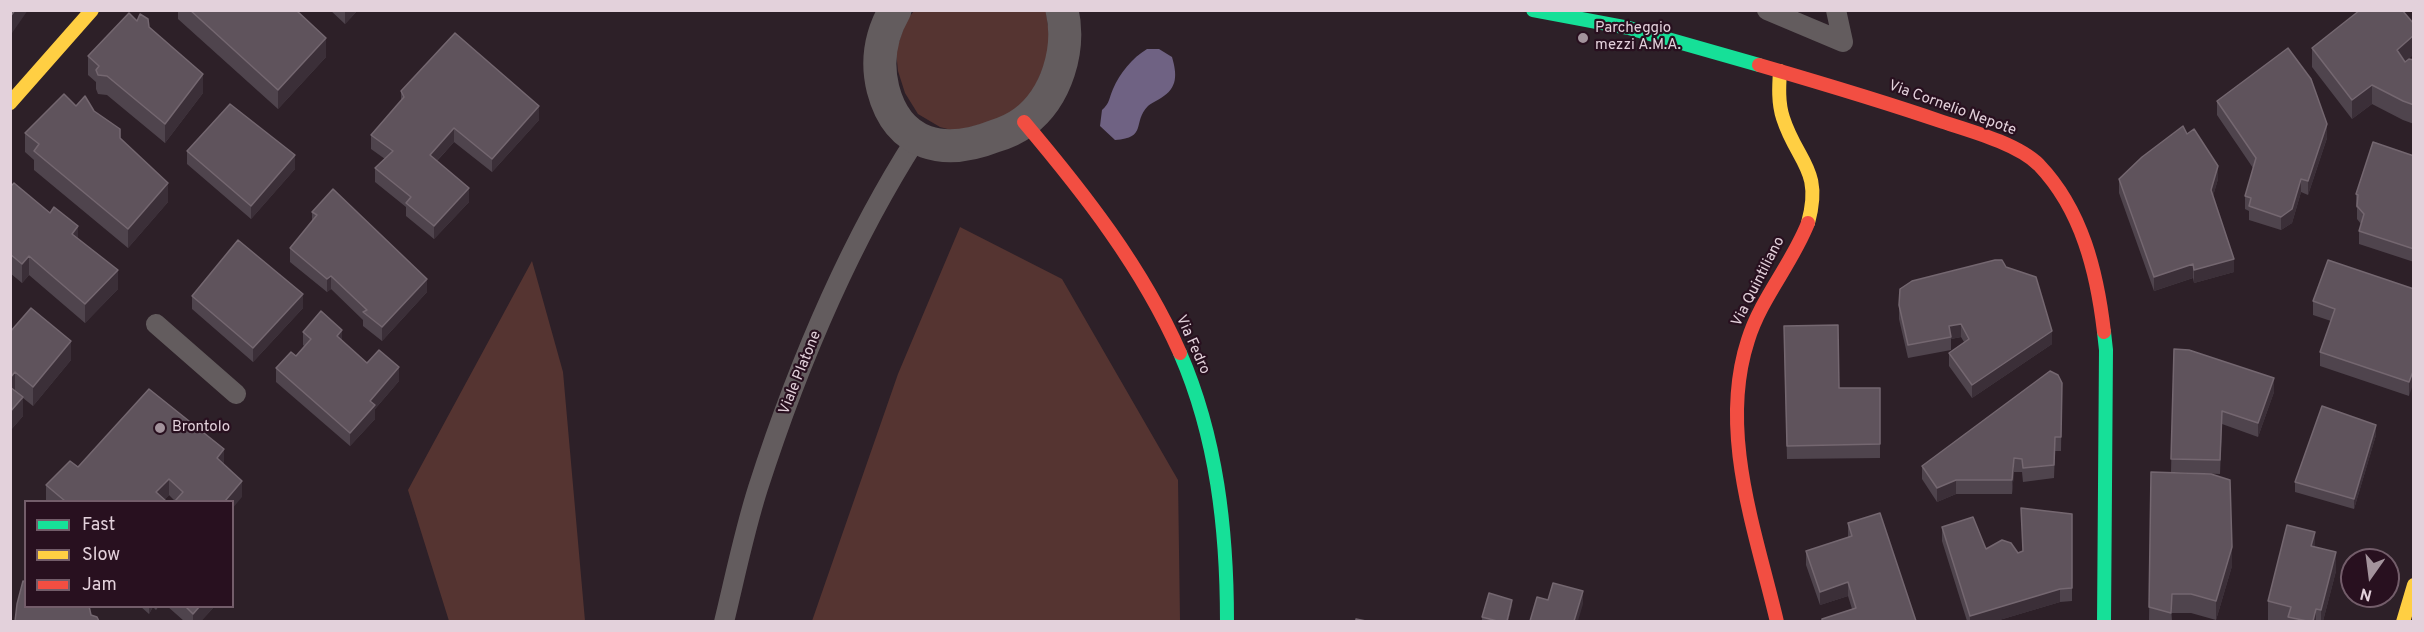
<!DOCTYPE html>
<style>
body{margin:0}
#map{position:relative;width:2424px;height:632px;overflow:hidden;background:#2d2028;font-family:Overpass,sans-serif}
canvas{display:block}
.frame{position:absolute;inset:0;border:12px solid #e3d1db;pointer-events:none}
.legend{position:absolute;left:24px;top:500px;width:210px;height:108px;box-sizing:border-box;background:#28101f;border:2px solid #735d6a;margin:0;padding:8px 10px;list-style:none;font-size:18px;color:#e3d1db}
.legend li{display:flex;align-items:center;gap:12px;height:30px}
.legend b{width:30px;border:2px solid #735d6a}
.north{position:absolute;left:2340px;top:548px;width:60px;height:60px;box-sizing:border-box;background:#28101f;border:2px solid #735d6a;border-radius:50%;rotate:194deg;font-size:16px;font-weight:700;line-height:24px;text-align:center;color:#e3d1db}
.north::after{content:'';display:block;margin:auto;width:21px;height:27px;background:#a3939c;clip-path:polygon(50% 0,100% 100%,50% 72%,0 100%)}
</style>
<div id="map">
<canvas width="2424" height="632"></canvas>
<div class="frame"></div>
<ul class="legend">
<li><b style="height:8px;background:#16e098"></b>Fast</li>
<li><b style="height:8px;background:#ffcf43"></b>Slow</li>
<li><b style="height:8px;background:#f24e42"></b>Jam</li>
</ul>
<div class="north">N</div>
</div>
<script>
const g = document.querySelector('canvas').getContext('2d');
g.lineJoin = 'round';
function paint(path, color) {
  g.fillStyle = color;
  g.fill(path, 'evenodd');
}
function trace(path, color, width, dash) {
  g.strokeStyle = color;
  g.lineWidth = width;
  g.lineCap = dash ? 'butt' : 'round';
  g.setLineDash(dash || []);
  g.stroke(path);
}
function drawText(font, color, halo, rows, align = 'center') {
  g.font = font + ' Overpass,sans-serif';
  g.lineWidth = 4.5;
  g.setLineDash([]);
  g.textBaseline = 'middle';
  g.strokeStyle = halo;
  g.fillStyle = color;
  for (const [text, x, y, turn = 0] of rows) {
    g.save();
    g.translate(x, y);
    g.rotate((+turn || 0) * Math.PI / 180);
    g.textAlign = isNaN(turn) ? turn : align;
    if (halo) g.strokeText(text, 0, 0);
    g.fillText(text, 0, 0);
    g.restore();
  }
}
const green = new Path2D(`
 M914 11H1046L1051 50 1033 91 1009 117 955 131 940 127 918 114 905 93 898 71 896 51 906 21Z
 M960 227 1062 279 1178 480 1180 621H812L898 374Z
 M532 261 563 372 585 621H449L408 490Z`);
const water = new Path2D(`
 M1147 49H1159L1172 57C1177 74 1178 88 1161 98 1157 101 1151 103 1148 106 1132 122 1148 138 1115 140L1100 126 1102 110C1110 103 1109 98 1113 89 1120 73 1132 58 1147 49Z`);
const lane = new Path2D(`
 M1767 10 1843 42 1836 10
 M156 324 236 394
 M724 622C735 577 744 532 758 488 797 367 847 247 916 139`);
const street = new Path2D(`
 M895 10C880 36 876 61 883 89 898 147 945 156 995 136 1005 133 1016 128 1024 122 1057 97 1071 49 1062 10`);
const fast = new Path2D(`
 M1533 10 1629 28 1759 65
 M2104 332 2106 350 2104 622
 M1180 353C1217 438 1227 530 1227 622`);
const slow = new Path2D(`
 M1780 71C1779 86 1778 103 1783 118 1797 162 1823 169 1808 223
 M10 103 92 10
 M2403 622 2414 585`);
const jam = new Path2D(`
 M1759 65C1821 83 1882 101 1943 122 1971 131 2018 144 2039 165 2082 210 2097 272 2104 332
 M1024 122C1084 193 1142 267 1180 353
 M1777 622C1756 532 1718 432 1748 340 1761 298 1792 264 1808 223`);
const wall = new Path2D(`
 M178 10H296L326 57 278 109 178 19Z
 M330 10H358L345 24Z
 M137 21 149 27 203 93 165 143 107 95 98 94 96 89V82L88 75V56Z
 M2414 24V54L2405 62 2414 60V124L2403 120 2372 104 2352 119 2312 67V48Z
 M401 91 539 120 492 172 454 142 437 161 469 202 434 239 406 216V207L375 182V168L385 159 371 149V135L401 101Z
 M2217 101 2327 138 2308 195 2301 192 2292 223 2281 230 2249 220V211L2245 209V196L2253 168 2217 115Z
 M76 106 94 111 120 138 168 202 128 248 34 170V160L25 152V133Z
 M2187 134 2218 179 2213 196 2234 272 2194 283 2193 278 2154 291 2119 193V179Z
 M187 151 295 169 251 219 187 164Z
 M2414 156V262L2359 244V231L2361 224 2357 219V208L2356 207V194Z
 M10 187 78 240 118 289 85 323 29 275 22 283 10 273Z
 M312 212 427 292 382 341 363 326V320L331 289 327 292 290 262V248L312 221Z
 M2414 289 2409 396 2320 366V352L2331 321 2313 315V301Z
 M192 296 303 308 253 362 192 309Z
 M1899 305 2052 344 1972 398 1949 366V353L1964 342 1961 337 1951 339V350L1908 358 1899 319Z
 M10 332 71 360 33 406 23 398V416L10 431Z
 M303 332 342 341 367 363 399 381 375 409V419L350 446 276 382V368L296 356 304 346 303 345Z
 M1784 340 1839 388H1880V458L1787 459Z
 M2174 349 2274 392 2258 437 2222 424 2220 474 2171 472Z
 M2062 383 2061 451H2055L2054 478 2023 482 2022 472H2014L2012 494H1956L1937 502 1922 479V466Z
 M2376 435 2354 509 2295 492V482Z
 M224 465 242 497 175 501 169 495 164 500 166 501H46V485L78 467Z
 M2151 472 2232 566 2216 620 2191 613H2172V621H2149Z
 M2021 508 2072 514V601L2060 602 1996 621H1967L1942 541V527L1986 549 2018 553 2023 552Z
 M1848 523 1916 621H1822V619L1852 609 1848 596 1820 605 1806 565V551L1848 537Z
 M2315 547 2336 571 2323 621H2273L2268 620V601Z
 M1512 605 1508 621H1482V617Z
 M140 606H159L156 610 153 607 149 614Z
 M167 606H215L201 621H184Z`);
const shadedWall = new Path2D(`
 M15 10H28L10 36V17Z
 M345 10H358L345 24Z
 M2414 35V54L2397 69V50Z
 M326 38V57L278 109V90Z
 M203 74V93L165 143V124Z
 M2372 85V104L2352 119V100Z
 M539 106V120L492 172V159Z
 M2327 124V138L2308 195V181Z
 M454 128V142L430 168V155Z
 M295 155V169L251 219V206Z
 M2218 166V179L2211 203V190Z
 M2301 179V192L2292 223 2281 230V217Z
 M168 183V202L128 248V229Z
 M469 188V202L434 239V226Z
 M78 226V245L72 234Z
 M29 256V275L22 283V264Z
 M2234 259V272L2194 283V270Z
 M2193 264V278L2154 291V277Z
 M118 270V289L85 323V304Z
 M331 276V289L327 292V279Z
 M427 279V292L382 341V327Z
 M303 294V308L253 362V348Z
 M1961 324V337L1951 339 1949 326Z
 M342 330V343L337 336Z
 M2052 331V344L1972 398V385Z
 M71 341V360L33 406V387Z
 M399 367V381L375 409V419L350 446V433L370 401Z
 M2414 369V382L2409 396V382Z
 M15 372V391L10 397V378Z
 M2274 378V392L2258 437V423Z
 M23 397V416L10 431V412Z
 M2376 425V435L2354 509V499Z
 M224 449V465L217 458Z
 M2014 458V472L2012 494V480Z
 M169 479V495L163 501 156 492Z
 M1956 480V494L1937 502V488Z
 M242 481V497L232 509V501H225Z
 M2315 532V551L2311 546Z
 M2232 547V566L2216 620V601Z
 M2336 552V571L2323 621H2321V610Z
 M1848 582V596L1820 605V592Z
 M2060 589V602L1996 621H1970V616Z
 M1583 591V604L1578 621H1574Z
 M2172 594V613L2171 621V613Z
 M1512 600V605L1508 621H1507Z
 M149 606H153L149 614Z
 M200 606H215L201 621H193V614Z
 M2316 609V621H2313Z`);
const building = new Path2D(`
 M10 10H15L10 17Z
 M190 10H296L326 38 278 90Z
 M2360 10H2402L2414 24V35L2397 50 2405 62 2409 59 2414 60V105L2403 101 2372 85 2352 100 2312 48Z
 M129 13 137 21 140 14 148 19 149 27 203 74 165 124 107 76 98 75 96 70 99 66 88 56Z
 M455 33 539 106 492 159 454 128 430 155 469 188 434 226 406 203 411 197 375 168 393 151 371 135 404 97 401 91Z
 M2288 48 2311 79 2327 124 2308 181 2301 179 2292 209 2281 217 2249 206 2251 198 2245 196 2256 158 2217 101Z
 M64 94 76 106 85 96 94 111 120 129V138L168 183 128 229 34 151 39 144 25 133Z
 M230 104 295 155 251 206 187 151Z
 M2183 126 2187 134 2194 129 2218 166 2211 190 2234 259 2194 270 2193 264 2154 277 2119 179 2142 157Z
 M2373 142 2414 156V249L2359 231 2364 214 2357 206 2358 195 2356 194Z
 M14 183 50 213 54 207 78 226 72 234 118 270 85 304 29 256 22 264 10 254V187Z
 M333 189 427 279 382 327 363 312 367 310 331 276 327 279 290 248 317 215 312 212Z
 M238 240 303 294 253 348 192 296Z
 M1995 260H2002L2006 267 2036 277 2052 331 1972 385 1949 353 1969 339 1961 324 1949 326 1951 337 1908 345 1899 305 1900 289 1912 281Z
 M2328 260 2414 289V369L2409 382 2320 352 2335 309 2313 301Z
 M31 308 71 341 33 387 15 372 10 378V332Z
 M321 311 342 330 337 336 367 363 379 350 399 367 370 401 375 405 350 433 276 368 291 352 296 356 311 339 303 332Z
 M1838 325 1839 388H1880V444L1787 446 1784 326Z
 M2174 349 2189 350 2274 378 2258 423 2222 411 2220 460 2171 459Z
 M2050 371 2058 375 2062 383 2061 437H2055L2054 465 2023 468 2022 459 2014 458 2012 480H1956L1937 488 1922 466Z
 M10 387 23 397 10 412Z
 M149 389 224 449 217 458 242 481 225 501H175L183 492 169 479 156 492 166 501H65L46 485 70 461 78 467Z
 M2322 406 2376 425 2354 499 2295 482Z
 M2151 472 2211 474 2230 480 2232 547 2216 601 2191 594H2172L2171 613 2149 607Z
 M2021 508 2072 514V588L2060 589 1970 616 1942 527 1973 517 1986 549 2002 540 2011 543 2018 553 2023 551Z
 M1880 513 1916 621H1822V619L1856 608 1848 582 1820 592 1806 551 1852 536 1848 523Z
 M2287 525 2315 532 2311 546 2336 552 2321 610 2316 609 2313 621H2307L2288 617 2291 607 2268 601Z
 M23 581 26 582V606H89L91 615 97 617 99 621H15L17 604Z
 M1553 583 1583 591 1574 621H1530L1537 597 1548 600Z
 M1489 593 1512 600 1507 621H1497L1482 617Z
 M185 606H200L193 614Z
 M1356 619 1366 621H1356Z`);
const markers = [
 [1583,38,6,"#a3939c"],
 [160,428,6,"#a3939c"]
];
const poiNames = [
 ["Parcheggio",1595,29],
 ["mezzi A.M.A.",1595,46],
 ["Brontolo",172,428]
];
const streetNames = [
 ["Via Cornelio Nepote",1952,109,20],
 ["Via Quintiliano",1759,282,-63],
 ["Via Fedro",1192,345,66],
 ["Viale Platone",801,373,-68]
];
paint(green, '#553431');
paint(water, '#6f6283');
trace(lane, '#635c5e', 20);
trace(street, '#635c5e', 33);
trace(fast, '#16e098', 14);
trace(slow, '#ffcf43', 14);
trace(jam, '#f24e42', 14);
paint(wall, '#4f444d');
paint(shadedWall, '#3b2f38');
paint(building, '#5f535c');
trace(building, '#746770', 1.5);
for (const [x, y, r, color] of markers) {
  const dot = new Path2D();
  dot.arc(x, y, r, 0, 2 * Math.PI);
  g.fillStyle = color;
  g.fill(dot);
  trace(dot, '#28101f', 2);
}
drawText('15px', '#e3d1db', '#28101f', poiNames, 'left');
drawText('15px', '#e3d1db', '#28101f', streetNames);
</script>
